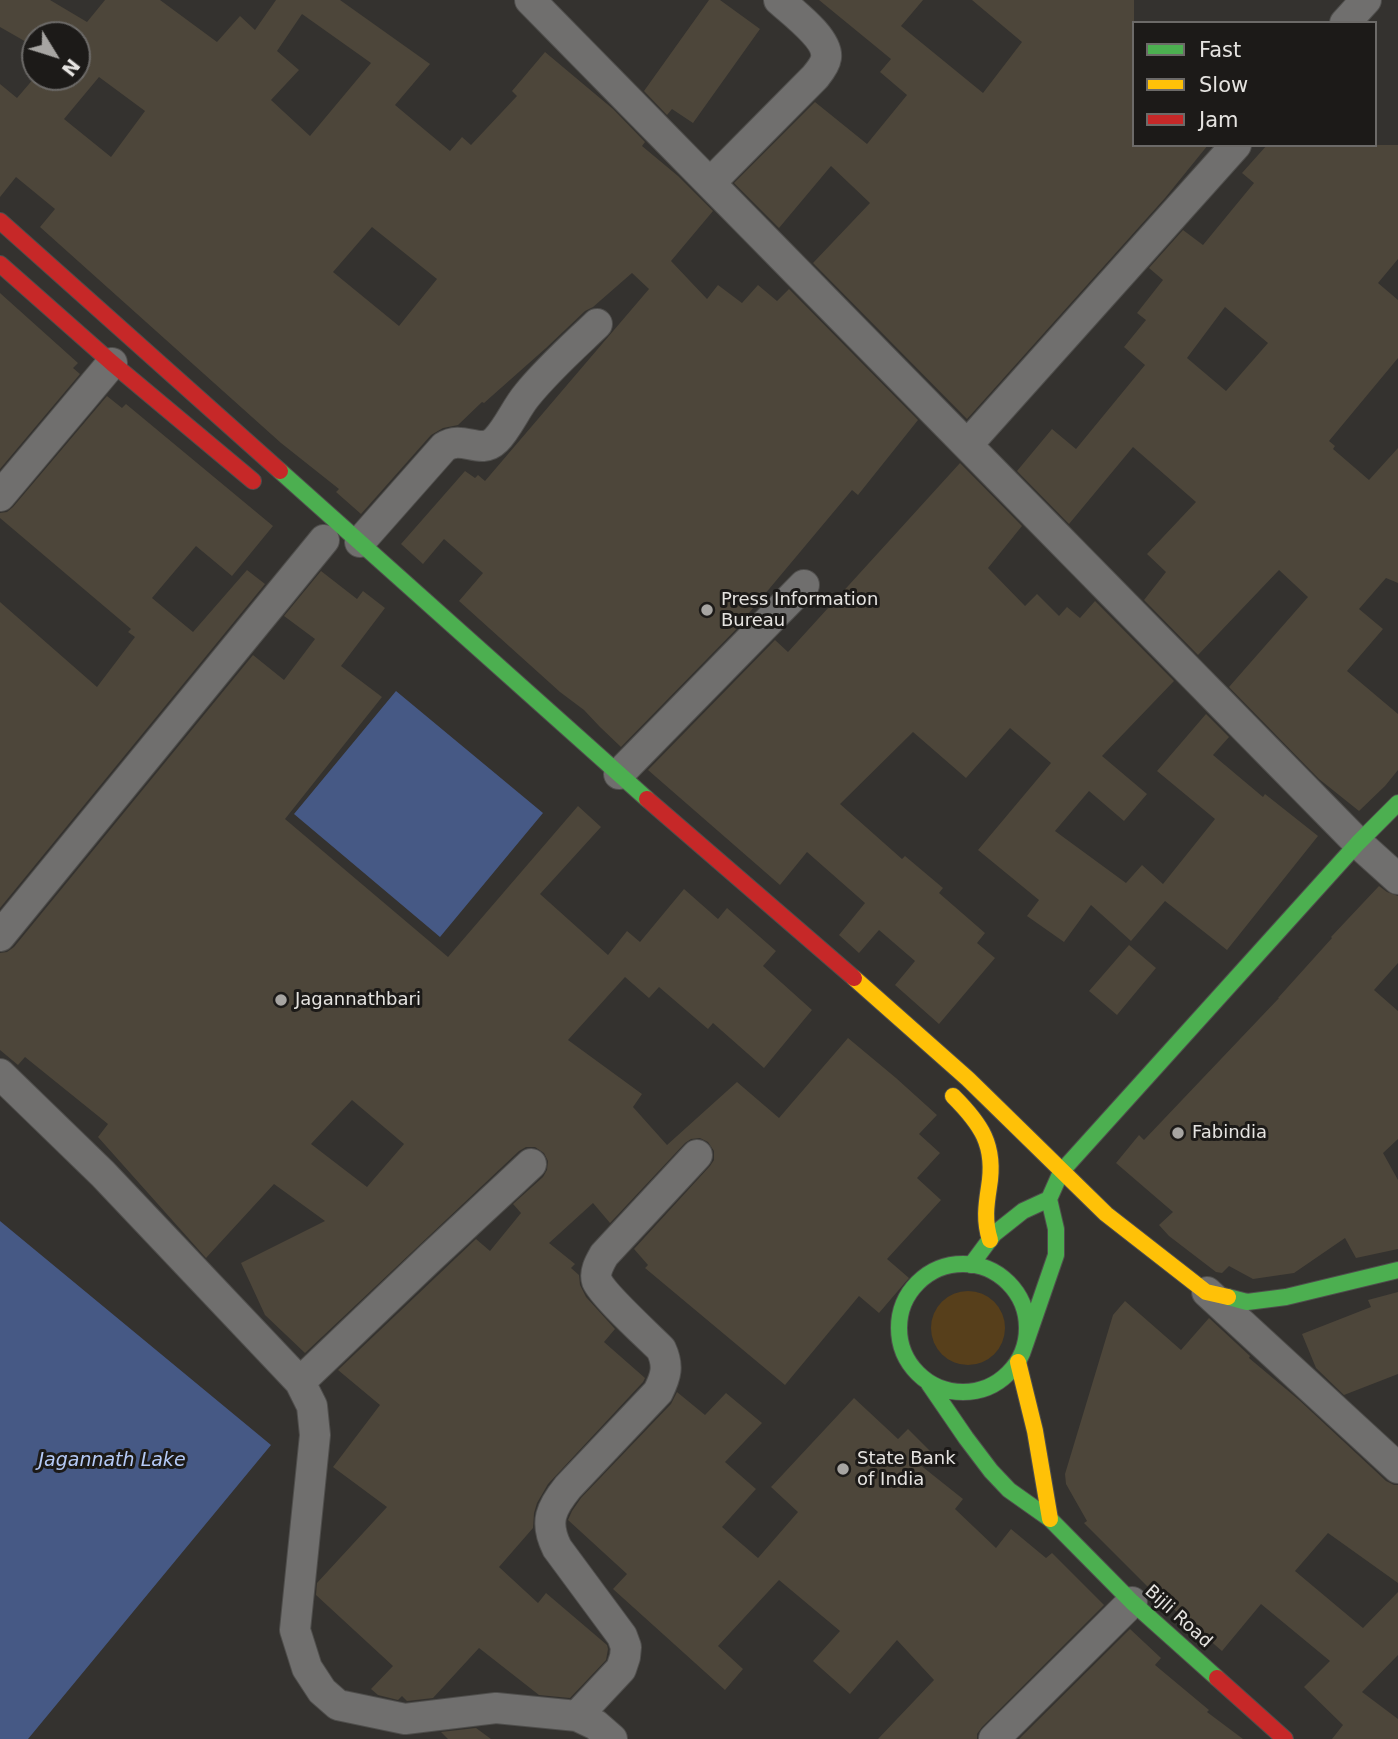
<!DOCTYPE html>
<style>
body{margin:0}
#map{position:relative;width:1398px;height:1739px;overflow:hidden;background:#34322f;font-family:"DejaVu Sans",sans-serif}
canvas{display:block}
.legend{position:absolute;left:1132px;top:21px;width:245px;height:126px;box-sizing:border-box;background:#1c1a18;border:2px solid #6c6a68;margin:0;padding:9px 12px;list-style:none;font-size:21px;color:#e5e3e0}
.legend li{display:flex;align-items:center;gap:14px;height:35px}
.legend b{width:35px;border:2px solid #6c6a68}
.north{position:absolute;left:21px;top:21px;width:70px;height:70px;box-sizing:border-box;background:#1c1a18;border:2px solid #6c6a68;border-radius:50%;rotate:128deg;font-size:19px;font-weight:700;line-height:28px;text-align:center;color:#e5e3e0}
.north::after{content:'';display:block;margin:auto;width:24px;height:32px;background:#a7a5a2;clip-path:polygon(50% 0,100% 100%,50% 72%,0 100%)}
</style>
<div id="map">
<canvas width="1398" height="1739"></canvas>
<ul class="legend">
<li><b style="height:9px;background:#4caf50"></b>Fast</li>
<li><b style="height:9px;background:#ffc107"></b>Slow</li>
<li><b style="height:9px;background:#c62828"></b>Jam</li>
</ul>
<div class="north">N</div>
</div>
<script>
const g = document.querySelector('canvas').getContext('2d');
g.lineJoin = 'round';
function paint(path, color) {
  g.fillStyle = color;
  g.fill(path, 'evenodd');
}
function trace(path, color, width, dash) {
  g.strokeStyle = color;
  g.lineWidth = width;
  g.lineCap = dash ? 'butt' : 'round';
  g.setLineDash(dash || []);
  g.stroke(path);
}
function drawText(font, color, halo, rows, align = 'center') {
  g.font = font + ' "DejaVu Sans",sans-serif';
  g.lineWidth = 6;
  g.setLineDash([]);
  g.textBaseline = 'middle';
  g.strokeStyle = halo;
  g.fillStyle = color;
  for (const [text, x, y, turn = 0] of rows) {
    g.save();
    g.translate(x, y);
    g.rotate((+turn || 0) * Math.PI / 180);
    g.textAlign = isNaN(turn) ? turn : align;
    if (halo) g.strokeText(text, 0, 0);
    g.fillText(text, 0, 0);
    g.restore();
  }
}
const green = new Path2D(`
 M931 1328a37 37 0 1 1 74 0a37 37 0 1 1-74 0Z`);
const water = new Path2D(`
 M396 691 543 813 440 937 294 814Z
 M0 1221 271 1445 28 1739H0Z`);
const building = new Path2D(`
 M0 0H50L87 22 105 0H160L217 42 240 16 255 30 276 0H340L430 64 395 105 450 151 462 137 471 145 517 96 512 91 545 52 613 109 645 142 642 146 678 176 713 211 671 261 707 299 718 285 742 303 758 285 777 301 789 289 918 420 858 495 852 490 749 613 750 615 621 747 600 727 584 710 560 692 459 601 483 573 444 539 423 564 401 544 465 471 475 478 478 475 485 481 649 289 632 273 593 307 585 311 546 348 484 403 482 402 458 425 443 428 431 435 361 514 336 492 339 489 281 443 40 227 55 209 16 177 0 197V84L17 98 35 77H77V35H35V47L0 27ZM302 14 371 63 310 136 271 100 299 70 277 51ZM99 77 145 111 111 157 64 119ZM372 227 437 279 399 326 333 272Z
 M709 0H720L760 29 693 123 672 109 667 115 644 91Z
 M819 0H923L901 26 983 93 1022 42 972 0H1134V145H1208L1165 198 967 419 813 263 870 203 831 166 779 228 734 183 815 102 867 144 907 95 880 72 891 59Z
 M1267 145H1398V259L1378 283 1398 300V358L1329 441 1335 446 1333 449 1369 480 1398 448V583L1386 578 1359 609 1383 629 1347 671 1398 714V770L1385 786 1359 811 1319 779 1229 687 1308 597 1279 570 1198 655 1144 600 1166 572 1147 554 1196 502 1133 447 1069 524 1017 471 1052 429 1076 449 1145 365 1124 347 1146 320 1137 313 1163 280 1149 268 1183 230 1203 245 1254 183 1242 173ZM1225 307 1268 343 1226 391 1187 358Z
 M0 293 78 363 73 368 80 374 0 469Z
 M107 396 122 408 126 404 273 526 232 576 196 546 152 598 193 632 247 570 265 584 0 908V602L97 687 135 637 128 632 131 629 0 518V513L7 512 13 507Z
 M960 463 1022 526 988 568 1025 606 1037 594 1059 616 1067 607 1080 618 1095 601 1174 681 1102 756 1147 794 1124 821 1089 791 1055 831 1126 883 1142 865 1163 884 1215 819 1157 771 1206 714 1229 737 1213 755 1263 797 1265 794 1318 836 1227 950 1165 901 1131 941 1091 905 1064 942 1027 916 1039 900 978 850 1051 763 1010 728 966 778 913 732 840 804 902 859 905 856 943 888 939 893 985 933 977 943 995 958 939 1024 895 985 915 961 879 930 859 953 839 935 865 903 807 852 780 885 648 770 775 640 788 652Z
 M321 571 357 599 363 591 385 608 341 666 382 697 285 819 448 957 578 806 601 827 540 894 608 955 627 931 640 942 684 889 718 919 727 908 776 951 763 966 812 1010 764 1068 713 1023 708 1029 659 987 649 998 625 977 568 1040 642 1094 633 1107 667 1145 737 1082 779 1118 848 1038 896 1078 937 1115 919 1134 940 1153 917 1178 941 1200 887 1259 909 1278 879 1313 859 1296 785 1385 645 1268 648 1265 634 1249 710 1166 714 1160V1151L708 1142 700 1138 691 1139 685 1143 610 1223 593 1203 549 1243 575 1264 571 1268 579 1275 580 1285 586 1297 615 1329 604 1342 645 1378 643 1382 548 1484 537 1503 534 1513 533 1528 499 1567 538 1603 546 1593 607 1645 608 1649 606 1660 570 1698 539 1695 479 1648 433 1698 407 1701 402 1696 398 1700 378 1695 371 1689 393 1666 316 1595 317 1583 387 1507 333 1467 380 1405 338 1370 476 1239 490 1251 521 1213 513 1204 543 1177 547 1170 548 1161 544 1153 535 1147H526L519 1151 305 1353 265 1315 241 1263 325 1221 274 1184 206 1258 98 1137 108 1124 25 1057 18 1065 0 1050V953L7 952 14 947 253 655 284 680 315 639 284 616ZM352 1100 404 1144 367 1187 311 1144Z
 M1379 886 1387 892 1398 896V963L1374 990 1398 1011V1139L1383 1153 1398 1180V1249L1356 1258 1345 1238 1294 1273 1253 1279 1229 1266 1222 1273 1216 1272 1169 1236 1159 1225 1173 1212 1116 1163 1139 1135 1144 1140 1279 998H1278L1332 938 1331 937Z
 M1129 945 1156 968 1117 1015 1089 991Z
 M1398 1292V1374L1344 1395 1316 1368 1302 1334 1371 1307 1368 1300Z
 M1125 1301 1181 1350 1209 1318 1250 1356 1249 1358 1299 1400 1386 1481 1394 1485H1398V1583L1328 1533 1295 1571 1363 1628 1398 1592V1655L1362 1692 1398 1719V1739H1332L1343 1725 1304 1687 1330 1661 1261 1604 1222 1651 1147 1586 1084 1523 1087 1521 1066 1484 1065 1474 1113 1315Z
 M677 1392 705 1415 726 1393 762 1423 725 1462 756 1489 722 1527 758 1558 798 1512 771 1487 854 1398 898 1439 908 1429 931 1452 919 1464 963 1499 955 1509 996 1548 1011 1529 1046 1558 1052 1553 1104 1605 982 1727 977 1734V1739H878L934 1680 897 1640 850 1694 813 1661 840 1631 779 1580 718 1646 743 1669 725 1690 613 1589 627 1574 568 1520 572 1511 581 1498 671 1404Z
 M1130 1629 1161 1658 1155 1665 1209 1710 1207 1712 1243 1739H1019Z
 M476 1728 491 1739H448L441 1732Z`);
const street = new Path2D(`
 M530 0 1358 843 1398 879
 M1345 23 1366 0
 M710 183 815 77C819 72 825 65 826 58 829 39 792 12 779 0
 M968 444 1236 145
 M0 496 112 363
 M360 542 444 447C463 434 480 456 496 440 508 428 516 408 527 395 548 369 573 347 597 324
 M619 774 804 585
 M0 936 324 540
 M0 1074 103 1174 300 1382 312 1406 315 1435 295 1630 307 1668 322 1691 338 1705 405 1719 496 1708 577 1716 596 1725 612 1739
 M1207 1292 1398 1468
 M300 1382 430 1258 531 1164
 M577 1716 621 1669 625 1657 626 1647 622 1636 557 1548C544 1522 551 1508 568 1487L658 1392C666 1376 669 1366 661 1349 648 1336 603 1295 597 1281 594 1272 600 1262 604 1255L697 1155
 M994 1739 1132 1602`);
const fast = new Path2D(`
 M280 471 647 799
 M899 1328a64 64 0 1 1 128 0a64 64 0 1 1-128 0Z
 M971 1265 994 1234 1023 1211 1049 1199
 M1228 1297 1247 1302 1286 1297 1398 1270
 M1025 1345 1056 1255V1229L1049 1199 1061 1172 1358 843 1398 803
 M929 1384 966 1438 991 1471 1009 1490 1050 1519 1132 1602 1217 1678`);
const slow = new Path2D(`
 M854 978 968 1079 1106 1214 1206 1292 1228 1297
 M953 1096C981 1124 996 1145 989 1187 986 1206 984 1221 990 1240
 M1018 1362 1035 1431 1050 1519`);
const jam = new Path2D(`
 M0 221 280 471
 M0 264 112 363 253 481
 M647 799 854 978
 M1217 1678 1285 1739`);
const markers = [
 [707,610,7,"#a7a5a2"],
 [281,1000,7,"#a7a5a2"],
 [1178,1133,7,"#a7a5a2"],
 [843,1469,7,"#a7a5a2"]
];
const poiNames = [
 ["Press Information",721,600],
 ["Bureau",721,621],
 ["Jagannathbari",295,1000],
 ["Fabindia",1192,1133],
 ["State Bank",857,1459],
 ["of India",857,1480]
];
const streetNames = [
 ["Bijli Road",1178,1617,42]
];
const waterNames = [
 ["Jagannath Lake",112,1461]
];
paint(green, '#573f1b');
paint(water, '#465985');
paint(building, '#4d463a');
trace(street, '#4f4e4c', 32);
trace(fast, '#4f4e4c', 18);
trace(slow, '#4f4e4c', 18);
trace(jam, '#4f4e4c', 18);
trace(street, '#706f6e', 30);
trace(fast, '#4caf50', 16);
trace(slow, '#ffc107', 16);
trace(jam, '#c62828', 16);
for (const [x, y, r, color] of markers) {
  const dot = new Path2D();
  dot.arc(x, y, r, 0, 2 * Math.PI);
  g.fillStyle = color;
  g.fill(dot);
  trace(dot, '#1c1a18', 2.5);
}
drawText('18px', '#e5e3e0', '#1c1a18', poiNames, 'left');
drawText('18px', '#e5e3e0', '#1c1a18', streetNames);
drawText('italic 19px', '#b5caf6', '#1c1a18', waterNames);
</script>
